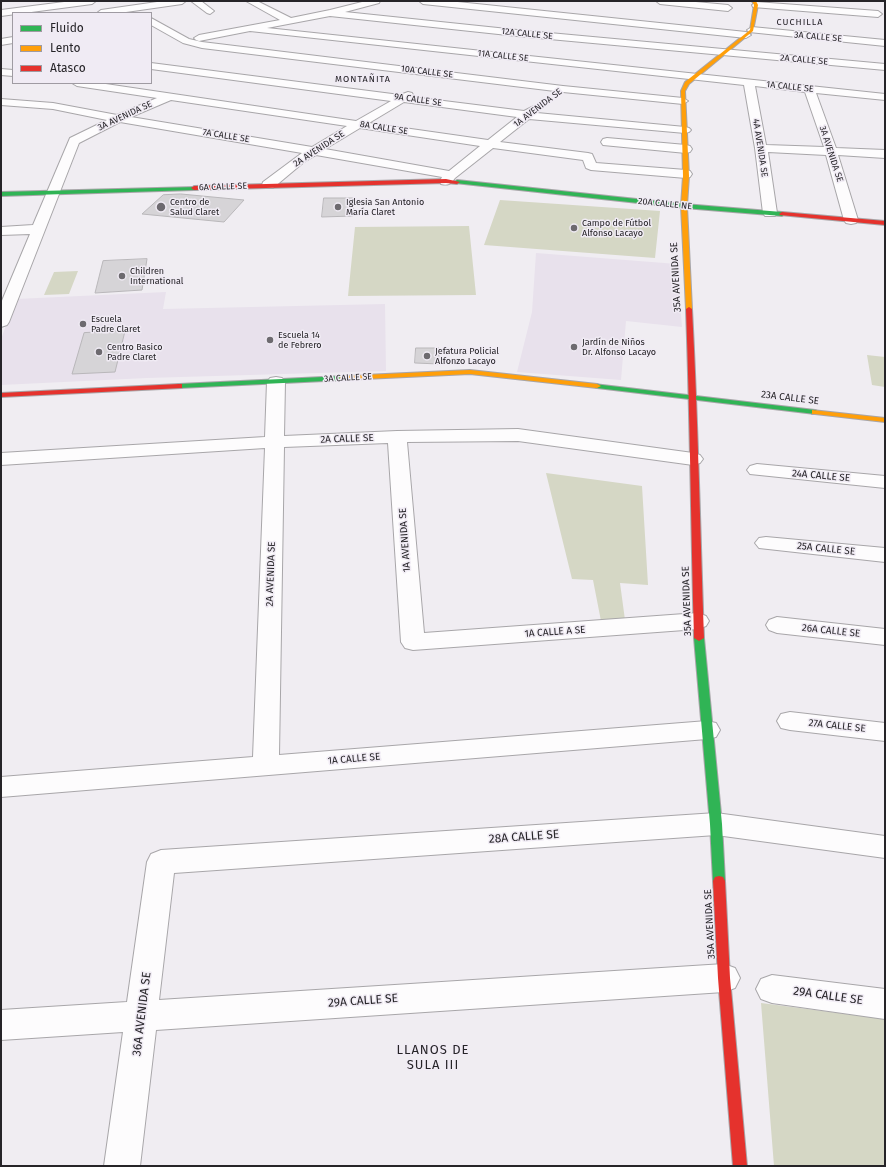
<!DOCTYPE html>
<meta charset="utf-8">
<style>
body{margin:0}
#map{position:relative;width:886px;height:1167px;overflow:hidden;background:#f0edf2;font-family:"Fira Sans",sans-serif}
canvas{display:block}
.frame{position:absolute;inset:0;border:2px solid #262428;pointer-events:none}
.legend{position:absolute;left:12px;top:12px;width:140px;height:72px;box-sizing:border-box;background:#f0ebf4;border:1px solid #9f9ba2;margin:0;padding:5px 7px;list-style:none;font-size:12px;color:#262428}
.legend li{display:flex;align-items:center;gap:8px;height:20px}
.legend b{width:20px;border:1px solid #9f9ba2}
</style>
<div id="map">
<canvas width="886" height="1167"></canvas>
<div class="frame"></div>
<ul class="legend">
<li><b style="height:5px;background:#30b455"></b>Fluido</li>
<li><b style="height:5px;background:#ff9f0a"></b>Lento</li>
<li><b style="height:5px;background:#e5322d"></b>Atasco</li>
</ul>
</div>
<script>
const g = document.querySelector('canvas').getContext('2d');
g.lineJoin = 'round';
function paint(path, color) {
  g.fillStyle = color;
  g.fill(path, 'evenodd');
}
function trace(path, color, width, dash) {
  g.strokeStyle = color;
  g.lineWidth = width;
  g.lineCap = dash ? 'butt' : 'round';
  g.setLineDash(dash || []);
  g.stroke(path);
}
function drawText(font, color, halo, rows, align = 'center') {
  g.font = font + ' "Fira Sans",sans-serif';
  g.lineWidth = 3;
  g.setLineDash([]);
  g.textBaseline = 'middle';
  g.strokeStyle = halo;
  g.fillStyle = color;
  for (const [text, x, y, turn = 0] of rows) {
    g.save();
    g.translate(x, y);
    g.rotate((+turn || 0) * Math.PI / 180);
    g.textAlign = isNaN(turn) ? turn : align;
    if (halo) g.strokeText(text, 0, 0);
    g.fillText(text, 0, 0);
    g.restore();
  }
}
const built = new Path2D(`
 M536 253 677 264 682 327 626 321 621 380 517 372 532 312Z
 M166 292 163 309 385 304 386 371 147 378 1 385V339L16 299Z`);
const green = new Path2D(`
 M500 200 660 211 655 258 484 245Z
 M469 226 476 295 348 296 355 227Z
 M78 271 69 294 44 295 54 272Z
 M867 355 885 357V387L872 385Z
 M546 473 642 486 648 585 620 583 625 620 601 621 593 580 572 579Z
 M761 1003 885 1019V1166H774Z`);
const building = new Path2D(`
 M181 194 244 200 224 222 142 214 163 195Z
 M324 198H354L353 216 322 217Z
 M147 259 142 290 95 293 103 261Z
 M125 331 115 372 72 374 84 333Z
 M416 348H439V364L415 363Z`);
const street = new Path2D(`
 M72 1H96L92 4 1 16V10Z
 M164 1H186L182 4 119 13H97L101 10Z
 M191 1H201L214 11 210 14 207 13Z
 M246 1H257L291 18 330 10 366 1H380L379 3 345 12 517 30 885 64V70L517 36 330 16 267 28 885 94V100L816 93 836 148 885 150V158L838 155 858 220 856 223 851 224 846 223 844 220 826 155 768 152 777 213 775 216H765L763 213 755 148 744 85 250 31 199 41 196 40 194 38 199 35 280 20ZM755 86 805 92 824 147 766 145Z
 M419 1H448L746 32 751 35 746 38 423 4Z
 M656 1H685L728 5 732 8 728 11 660 4Z
 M756 2 878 11 882 14 878 17 753 7 752 5Z
 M151 18 189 39 202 42 563 86 683 98 688 101 683 104 563 92 202 48 183 43 151 25Z
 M752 27 885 40V46L749 32 747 30Z
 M13 37V43L1 45V39Z
 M151 63 400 95 408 92 412 93 413 95 412 97 524 111 534 106 540 109 537 113 685 127 689 128 691 130 689 132 685 133 529 119 500 142 588 153 592 154 596 163 686 170 690 171 692 174 690 177 686 178 591 170 586 168 583 160 493 148 455 178C451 183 449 186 441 184L440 181 442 177 316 155 304 162 273 188H263L262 185 263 182 302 153 120 122 79 143 9 322 7 325 1 327V303L30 234 1 235V227L33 225 70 138 107 120 53 109 1 105V99L53 103 117 115 157 98 77 86 72 83H99L356 121 391 101 151 69ZM171 100 347 126 312 147 131 117ZM404 102 517 117 488 140 369 123ZM360 128 480 146 449 171 325 149Z
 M1 69 13 70V76L1 75Z
 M607 138 686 145 690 146 692 149 690 152 686 153 603 145 601 142 603 139Z
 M276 377 282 378 285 382 284 436 397 431 518 429 693 453 700 455 703 459 700 463 693 465 518 441 407 442 424 633 698 613 706 616 709 621 706 626 698 629 413 650 405 648 401 642 388 443 284 447 279 755 707 721 716 723 720 730 716 737 707 739 1 797V777L253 757 265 448 1 465V453L265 437 267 382 270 378Z
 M757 464 885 476V488L750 474 747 470 750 466Z
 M766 537 885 548V562L759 548 755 543 759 538Z
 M777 617 885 629V645L777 633 769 630 766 625 769 620Z
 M790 712 885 723V741L790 730 781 728 777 721 781 714Z
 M716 813 885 836V858L716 835 174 873 159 1000 724 964 735 968 740 978 735 988 724 992 156 1030 140 1166H104L123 1032 1 1040V1010L127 1002 147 862 151 854 161 850Z
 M772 975 885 989V1019L772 1003 761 999 756 989 761 979Z`);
const fast = new Path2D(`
 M457 180 684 204 782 212 785 214 782 216 684 208 455 183 454 182Z
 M196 187V189L194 190 1 196V192Z
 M343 376 347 378 346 380 179 388 175 386 179 384Z
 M594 384 815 410 819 412 815 414 597 388 593 386Z
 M699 635 704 638 722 824 725 881 723 885 719 886 715 885 713 881 710 824 694 638Z`);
const slow = new Path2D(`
 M752 1H756L758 5 753 31 689 84 685 91 689 176 687 206 692 309 689 311 686 309 681 206 683 176 681 91 685 82 750 30 754 5Z
 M470 370 597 384 601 386 597 388 470 374 343 380 339 378 343 376Z
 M812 410 885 418V422L815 414H812Z`);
const jam = new Path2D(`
 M446 179 460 182 457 184 446 183 194 190 191 188 194 186Z
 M782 212 885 221V225L780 215 779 214Z
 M689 307 692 309C698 419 700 528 704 638L699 641 694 638C691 528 690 419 686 309Z
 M179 384H182V388L1 397V393Z
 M719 876 723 877 725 881 730 978 747 1166H733L718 978 713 881 715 877Z`);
const markers = [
 [161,207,5,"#6d6a6f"],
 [338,207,4,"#6d6a6f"],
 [574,228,4,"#6d6a6f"],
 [122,276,4,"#6d6a6f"],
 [83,324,4,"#6d6a6f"],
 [270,340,4,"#6d6a6f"],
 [574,347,4,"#6d6a6f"],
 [99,352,4,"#6d6a6f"],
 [427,356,4,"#6d6a6f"]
];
const farNeighbourhoodnames = [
 ["CUCHILLA",800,22],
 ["MONTAÑITA",363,79]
];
const farStreetnames = [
 ["12A CALLE SE",527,34,6],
 ["3A CALLE SE",818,37,5],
 ["11A CALLE SE",503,56,6],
 ["2A CALLE SE",804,60,5],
 ["10A CALLE SE",427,72,7],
 ["1A CALLE SE",790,87,6],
 ["9A CALLE SE",418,100,8],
 ["1A AVENIDA SE",538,108,-37],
 ["3A AVENIDA SE",125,116,-25],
 ["8A CALLE SE",384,128,9],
 ["7A CALLE SE",226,136,9],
 ["4A AVENIDA SE",760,148,81],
 ["2A AVENIDA SE",319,149,-33],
 ["3A AVENIDA SE",831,154,72],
 ["6A CALLE SE",223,187,-2],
 ["20A CALLE NE",665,204,6],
 ["3A CALLE SE",348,378,-3]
];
const farPoinames = [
 ["Centro de",170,202],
 ["Salud Claret",170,212],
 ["Iglesia San Antonio",346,202],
 ["María Claret",346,212],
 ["Campo de Fútbol",582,223],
 ["Alfonso Lacayo",582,233],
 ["Children",130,271],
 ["International",130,281],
 ["Escuela",91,319],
 ["Padre Claret",91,329],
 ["Escuela 14",278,335],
 ["de Febrero",278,345],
 ["Jardín de Niños",582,342],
 ["Dr. Alfonso Lacayo",582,352],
 ["Centro Basico",107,347],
 ["Padre Claret",107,357],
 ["Jefatura Policial",435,351],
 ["Alfonzo Lacayo",435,361]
];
const streetNames = [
 ["35A AVENIDA SE",676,277,-93],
 ["23A CALLE SE",790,398,7],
 ["2A CALLE SE",347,439,-2],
 ["24A CALLE SE",821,476,5],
 ["1A AVENIDA SE",405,540,-94],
 ["25A CALLE SE",826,549,6],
 ["2A AVENIDA SE",271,574,-88],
 ["35A AVENIDA SE",687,601,-92],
 ["26A CALLE SE",831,631,6],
 ["1A CALLE A SE",555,632,-4],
 ["27A CALLE SE",837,726,6],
 ["1A CALLE SE",354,759,-5],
 ["35A AVENIDA SE",710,924,-93]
];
const nearStreetnames = [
 ["28A CALLE SE",524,837,-4],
 ["29A CALLE SE",828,996,8],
 ["29A CALLE SE",363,1001,-4],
 ["36A AVENIDA SE",142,1014,-83]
];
const nearNeighbourhoodnames = [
 ["LLANOS DE",433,1050],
 ["SULA III",433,1065]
];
paint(built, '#e8e1ec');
paint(green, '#d5d7c5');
paint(building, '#d6d4d7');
trace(building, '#b9b7ba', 1);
trace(street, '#a8a6a9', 2);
trace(fast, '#a8a6a9', 2);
trace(slow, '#a8a6a9', 2);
trace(jam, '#a8a6a9', 2);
paint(street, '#fdfcfd');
paint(fast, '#30b455');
paint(slow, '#ff9f0a');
paint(jam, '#e5322d');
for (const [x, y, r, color] of markers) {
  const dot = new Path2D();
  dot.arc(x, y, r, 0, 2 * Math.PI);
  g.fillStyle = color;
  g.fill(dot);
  trace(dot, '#f0ebf4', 1.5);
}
g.letterSpacing = '1px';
drawText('9px', '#262428', '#f0ebf4', farNeighbourhoodnames);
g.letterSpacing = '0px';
drawText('9px', '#262428', '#f0ebf4', farStreetnames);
drawText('9px', '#262428', '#f0ebf4', farPoinames, 'left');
drawText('10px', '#262428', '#f0ebf4', streetNames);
drawText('12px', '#262428', '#f0ebf4', nearStreetnames);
g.letterSpacing = '1px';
drawText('13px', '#262428', '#f0ebf4', nearNeighbourhoodnames);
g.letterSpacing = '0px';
</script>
